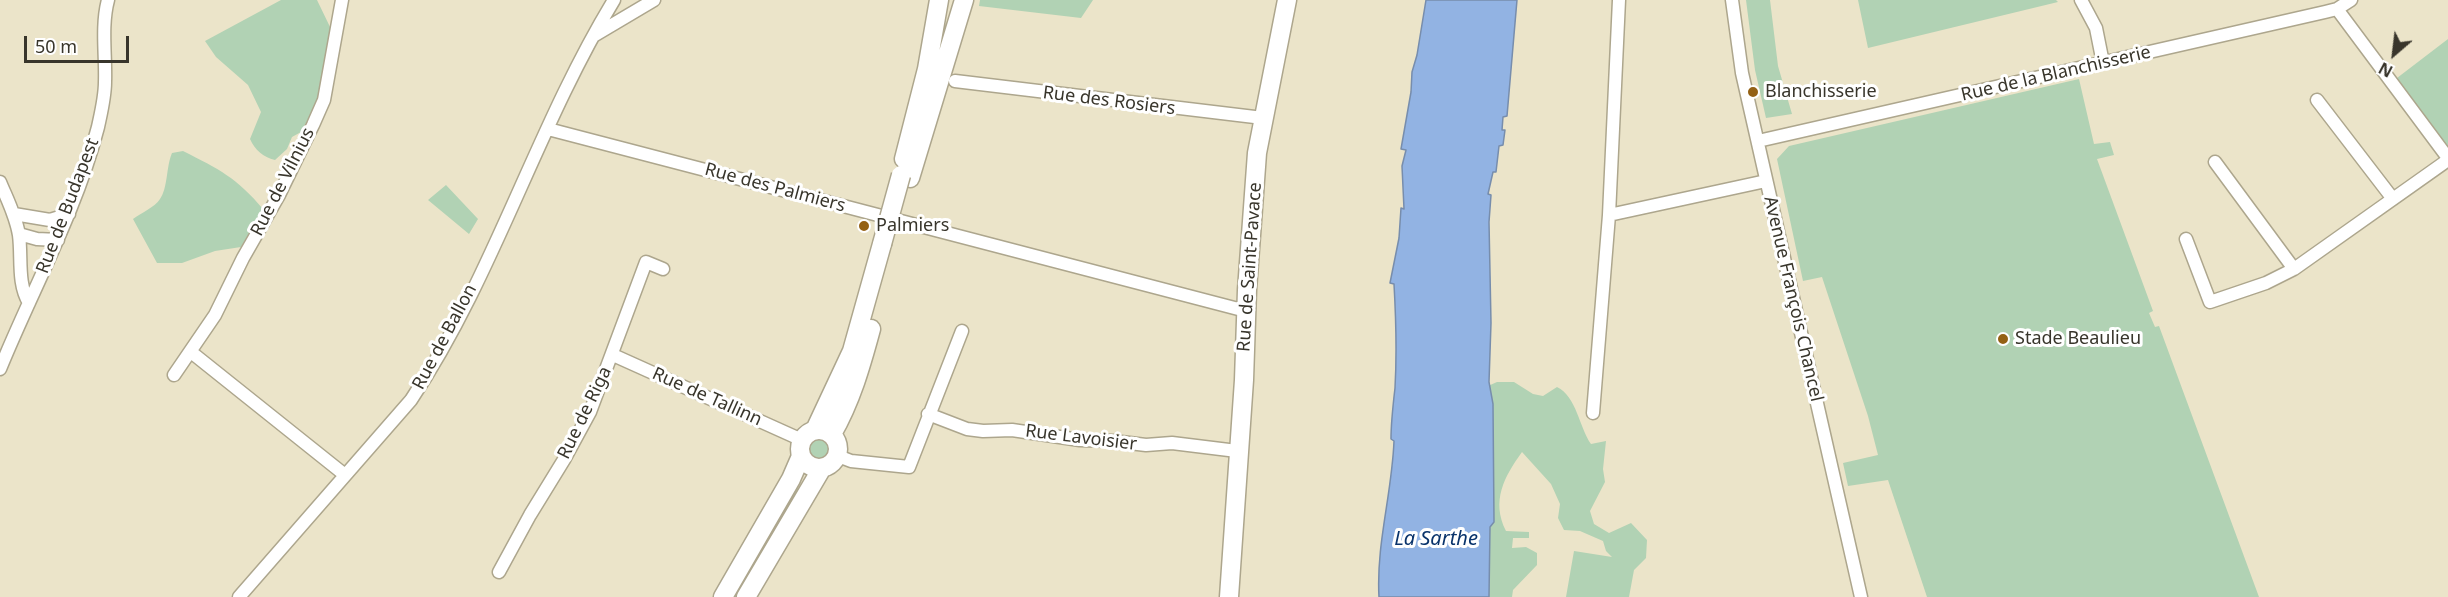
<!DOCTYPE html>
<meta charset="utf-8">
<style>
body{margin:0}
#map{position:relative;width:2448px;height:597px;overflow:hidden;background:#ebe4c9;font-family:"Noto Sans",sans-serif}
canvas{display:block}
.north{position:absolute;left:2364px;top:24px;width:60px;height:60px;-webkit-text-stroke:4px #fff;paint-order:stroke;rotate:208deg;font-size:16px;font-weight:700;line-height:24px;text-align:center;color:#38352b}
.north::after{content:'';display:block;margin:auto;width:21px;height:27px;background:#38352b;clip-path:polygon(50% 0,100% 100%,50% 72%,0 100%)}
.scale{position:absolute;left:24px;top:36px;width:105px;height:27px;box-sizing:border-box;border:3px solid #38352b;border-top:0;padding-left:8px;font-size:18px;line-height:21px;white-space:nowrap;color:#38352b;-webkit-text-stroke:4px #fff;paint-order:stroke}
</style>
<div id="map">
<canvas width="2448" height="597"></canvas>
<div class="north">N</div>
<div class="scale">50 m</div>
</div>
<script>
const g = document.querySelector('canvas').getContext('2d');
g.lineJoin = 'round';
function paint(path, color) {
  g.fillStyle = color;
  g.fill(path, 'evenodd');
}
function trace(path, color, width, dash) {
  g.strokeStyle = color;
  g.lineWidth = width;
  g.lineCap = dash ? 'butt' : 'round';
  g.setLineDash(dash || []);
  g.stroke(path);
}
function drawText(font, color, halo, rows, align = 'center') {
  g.font = font + ' "Noto Sans",sans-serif';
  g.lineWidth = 6;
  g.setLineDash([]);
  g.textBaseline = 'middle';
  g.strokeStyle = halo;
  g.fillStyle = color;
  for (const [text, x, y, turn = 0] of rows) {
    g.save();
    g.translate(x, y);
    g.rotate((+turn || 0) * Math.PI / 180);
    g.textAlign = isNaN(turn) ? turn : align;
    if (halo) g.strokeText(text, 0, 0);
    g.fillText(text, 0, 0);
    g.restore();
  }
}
const green = new Path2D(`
 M281 0H317L331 29 319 99 301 132 292 137 287 149 275 160C263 157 255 150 250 139L261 112 248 85 216 57 205 41Z
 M980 0H1093L1081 18 979 6Z
 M1746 0H1770L1778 66 1792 114 1766 118 1755 70Z
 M1858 0H2056L2058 2 1868 48Z
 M2448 39V148L2397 78Z
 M2079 79 2094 144 2110 142 2114 155 2097 159 2153 311 2149 313 2155 327 2159 326 2259 597H1927L1888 480 1848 486 1843 463 1878 455 1868 416 1822 277 1803 281 1777 159 1789 146Z
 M183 151C219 169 237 178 263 209L241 247 215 251 182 263H157L133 219C141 213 155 207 160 199 168 188 166 167 172 153Z
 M446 185 478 219 469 234 428 200Z
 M1497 382H1514L1533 394 1543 396 1557 387C1577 397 1579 427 1591 444L1606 441 1603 469 1605 482 1590 511 1594 524 1609 533 1631 523 1647 540 1646 558 1634 570 1629 597H1566L1574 551 1612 557 1606 551 1603 541 1580 531 1564 530 1558 518 1560 504 1551 484 1522 452C1504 477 1491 501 1506 531L1529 532V538H1513L1512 548 1526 547 1537 553V565L1513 590 1512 597H1461L1479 390Z
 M807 449a12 12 0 1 1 24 0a12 12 0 1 1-24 0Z
 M794 486 800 490 739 597H729Z`);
const water = new Path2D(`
 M1426 0H1517L1507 116 1503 117 1502 130H1505L1503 145 1499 146 1496 172H1493L1488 194 1491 195 1489 222 1491 323 1489 382 1493 404 1494 522 1490 527 1489 597H1379C1376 544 1392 494 1394 441L1391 439C1391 422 1393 405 1395 388 1397 353 1396 319 1394 284L1390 283 1399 238 1401 208 1404 209 1402 166 1406 150 1401 149 1411 92 1412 72 1417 55Z`);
const street = new Path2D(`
 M1732 0 1742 73 1861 597
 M2081 0 2096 28 2103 63
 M2337 9 2448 158
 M595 35 654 0
 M955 81 1263 118
 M2317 100 2393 199
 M548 129 1246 311
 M1758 141 2325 12 2337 9 2351 0
 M2215 162 2294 269
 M0 182C7 199 16 216 19 235 22 258 17 283 29 303
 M14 214 50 220 69 214
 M1609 215 1766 181
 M19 234 37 239 58 240
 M2186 239 2210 302 2266 283 2294 269 2448 160
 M191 352 345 475
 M613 355 802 440
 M0 369C33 288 76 212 98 127 101 113 105 97 105 82 106 56 101 26 108 0
 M174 375 215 315 243 258 279 195 313 125 324 100 342 0
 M1593 413 1609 215 1619 0
 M928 414 967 429 983 431 1012 430 1080 440 1113 441 1146 445 1172 443 1237 451
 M838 456 851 461 909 467 962 331
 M499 572 530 515 565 458 590 412 646 262 663 269
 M239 597 411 400C494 276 536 128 614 0`);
const secondary = new Path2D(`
 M904 159 927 69 939 0
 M910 178 964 0
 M800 449a19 19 0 1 1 38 0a19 19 0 1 1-38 0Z
 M815 430 852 351 882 244
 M832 434C851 401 861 366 871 329
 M723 597 791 479 801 456
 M746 597 822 468
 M1229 597 1244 380 1247 290 1257 153 1287 0`);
const secondaryBridge = new Path2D(`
 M882 244 901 175`);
const markers = [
 [1753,92,6,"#946114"],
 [864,226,6,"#946114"],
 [2003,339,6,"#946114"]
];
const streetNames = [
 ["Rue de la Blanchisserie",2056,74,-13],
 ["Rue des Rosiers",1109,101,7],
 ["Rue de Vilnius",283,182,-63],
 ["Rue des Palmiers",775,188,15],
 ["Rue de Budapest",68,206,-69],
 ["Rue de Saint-Pavace",1250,267,-86],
 ["Avenue François Chancel",1793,299,77],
 ["Rue de Ballon",445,337,-62],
 ["Rue de Tallinn",707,397,24],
 ["Rue de Riga",585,413,-64],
 ["Rue Lavoisier",1081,438,7]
];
const poiNames = [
 ["Blanchisserie",1765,92],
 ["Palmiers",876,226],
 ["Stade Beaulieu",2015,339]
];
const waterNames = [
 ["La Sarthe",1436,539]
];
paint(green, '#b1d2b4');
paint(water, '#92b3e3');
trace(water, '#778dac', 1.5);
trace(street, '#ada68d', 15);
trace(secondary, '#ada68d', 21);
trace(street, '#fff', 12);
trace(secondary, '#fff', 18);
trace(secondaryBridge, '#ada68d', 21, []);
trace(secondaryBridge, '#fff', 18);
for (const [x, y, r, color] of markers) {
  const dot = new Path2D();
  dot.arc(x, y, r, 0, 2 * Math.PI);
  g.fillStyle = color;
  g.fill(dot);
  trace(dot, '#fff', 2);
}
drawText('18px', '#38352b', '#fff', streetNames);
drawText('18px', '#38352b', '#fff', poiNames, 'left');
drawText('italic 20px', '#09336b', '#fff', waterNames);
</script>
